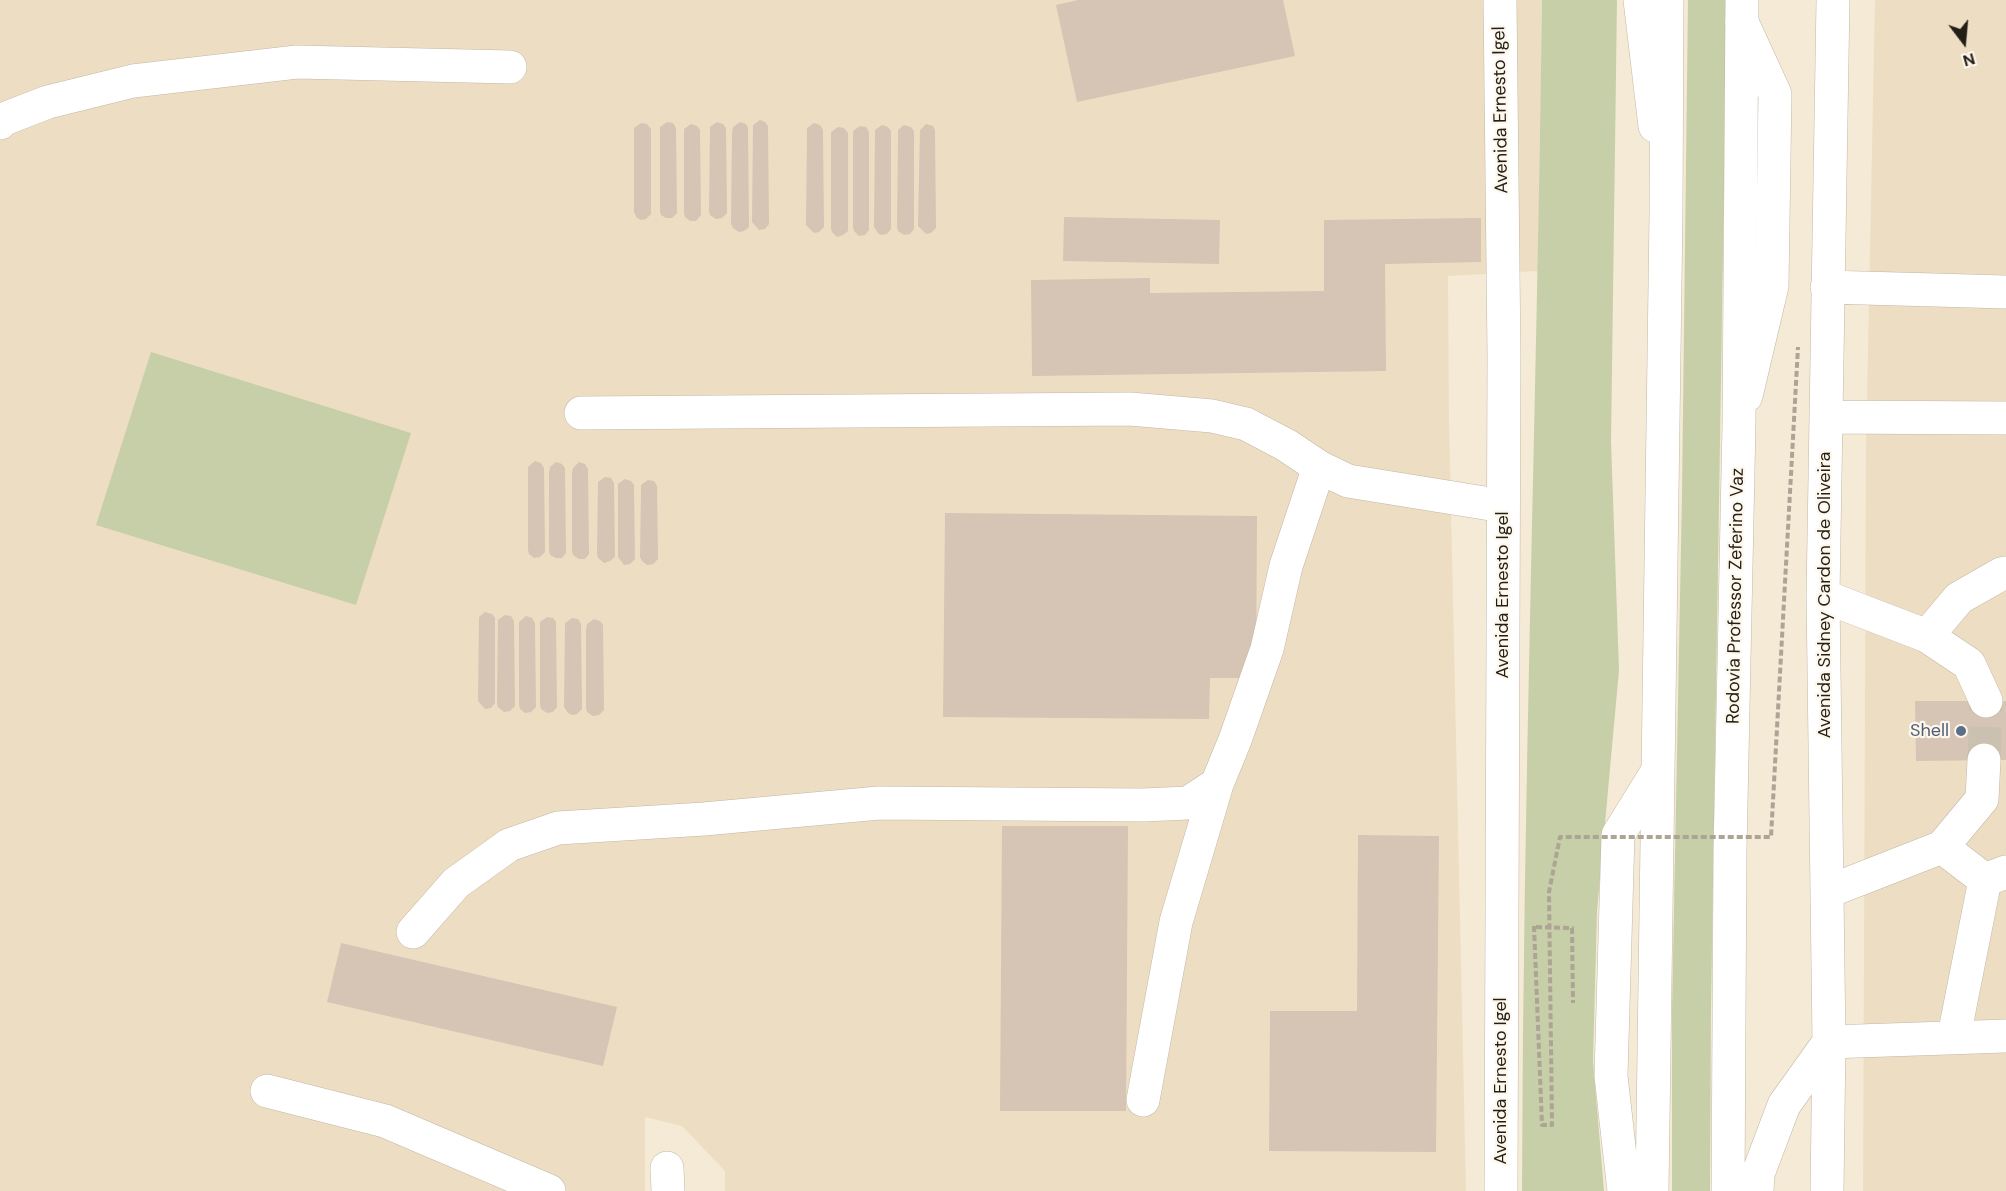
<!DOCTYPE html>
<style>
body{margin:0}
#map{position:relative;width:2006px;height:1191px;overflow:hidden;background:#f5ead6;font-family:"DM Sans",sans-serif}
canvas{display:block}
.north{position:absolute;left:1934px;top:12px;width:60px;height:60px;-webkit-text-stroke:4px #fef7eb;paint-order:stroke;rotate:164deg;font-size:16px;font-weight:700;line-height:24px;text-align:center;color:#231f18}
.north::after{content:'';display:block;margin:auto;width:21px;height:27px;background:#231f18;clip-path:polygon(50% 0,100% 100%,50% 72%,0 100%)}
</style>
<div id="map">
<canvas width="2006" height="1191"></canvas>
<div class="north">N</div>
</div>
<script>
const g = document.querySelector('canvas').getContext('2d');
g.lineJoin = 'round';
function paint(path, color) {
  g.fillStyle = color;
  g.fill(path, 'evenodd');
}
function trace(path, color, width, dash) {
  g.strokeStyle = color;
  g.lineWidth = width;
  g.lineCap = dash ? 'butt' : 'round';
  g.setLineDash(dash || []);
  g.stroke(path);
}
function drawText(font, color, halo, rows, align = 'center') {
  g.font = font + ' "DM Sans",sans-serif';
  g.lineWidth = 4.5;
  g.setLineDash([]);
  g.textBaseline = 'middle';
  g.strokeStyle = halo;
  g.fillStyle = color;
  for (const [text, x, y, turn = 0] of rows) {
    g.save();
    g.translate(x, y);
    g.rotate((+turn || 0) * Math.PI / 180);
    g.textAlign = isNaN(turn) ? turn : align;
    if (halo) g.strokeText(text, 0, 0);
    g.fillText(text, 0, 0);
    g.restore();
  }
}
const built = new Path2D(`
 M0 0H1542L1538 271 1448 276 1449 419 1466 1191H725V1171L682 1126 645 1117V1191H0Z
 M1875 0H2006V1191H1863L1866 451Z`);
const green = new Path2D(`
 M1542 0H1617L1611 442 1619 670 1597 911 1593 1061 1604 1191H1522C1523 794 1537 397 1542 0Z
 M1688 0H1727L1711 1007 1710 1191H1672V1010L1682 495Z
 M151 352 411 433 356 605 96 525Z`);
const building = new Path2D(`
 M1078 0H1283L1295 56 1077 102 1056 5Z
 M760 120 765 122 768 126 769 224 765 229 759 230 752 222 753 125Z
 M667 122 673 123 676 128 677 213 672 218H666L661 215 660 211V127Z
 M717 122 723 124 726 128 727 213 722 218 716 219 710 215 709 211 710 127Z
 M740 122 746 124 748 128 749 227 744 231 739 232 733 228 731 224 732 134 733 127Z
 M641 123 647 124 651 129V214L646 219 641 220 637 218 634 212V128Z
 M814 123 820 125 823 130 824 227 819 232 814 233 806 225 807 128Z
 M691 124 697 126 700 130 701 215 696 221H690L685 217 684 213V129Z
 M926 124 933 126 935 130 936 228 931 233 926 234 918 226 920 130Z
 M882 125 888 127 891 131V229L887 234 881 235 878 233 874 227 875 130Z
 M904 125 911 127 914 131V229L910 234 904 235 898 231 897 227 898 136V130Z
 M860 126 866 127 869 132V230L865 235 859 236 854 231 853 227V131Z
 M838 127 844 128 848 133V231L843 235 837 237 832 232 831 228V132Z
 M1064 217 1220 220 1219 264 1063 261Z
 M1481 218V262L1385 264 1386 371 1032 376 1031 280 1150 278V293L1324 291V220Z
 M535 461 541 463 544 468 545 552 540 557 534 558 529 554 528 550V467Z
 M556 462 562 464 565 468 566 553 562 558H556L550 555 549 551V473L550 467Z
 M579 462 585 464 588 469 589 554 585 559H579L573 555 572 551V473L573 468Z
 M605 477 611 478 614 483 615 557 610 561 604 563 598 558 597 554 598 482Z
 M625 479 631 481 634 485 635 559 630 564 624 565 618 557V484Z
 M648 480 654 481 657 486 658 559 653 564 647 565 642 561 640 557 641 490V485Z
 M945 513 1257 516 1256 678H1210L1209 719 943 717Z
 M485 612 492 614 495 618V703L491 708 485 709 478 701 479 617Z
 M505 615 511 616 514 621 515 706 510 711 504 712 498 707 497 704 498 620Z
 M526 616 532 618 535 623 536 707 531 712 525 713 520 709 519 705V622Z
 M547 617 553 618 556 622 557 707 553 712 547 713 541 709 540 705V622Z
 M572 618 578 619 581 624 582 709 577 714 572 715 568 713 564 707 565 623Z
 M594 619 600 621 603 625 604 710 599 715 593 716 587 712 586 708V630L587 624Z
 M1915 701H2006V760L1916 761Z
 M1002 826H1128L1126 1111H1000Z
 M1358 835 1439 836 1436 1152 1269 1151 1270 1011H1357Z
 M341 943 617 1007 603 1066 327 1002Z`);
const minorTunnel = new Path2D(`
 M1984 760 1986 701`);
const path = new Path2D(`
 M1536 927 1572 928 1573 1003`);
const minor = new Path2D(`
 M1500 0 1504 356 1501 1191
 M1640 0 1655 126
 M1742 22 1775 94 1772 286 1746 396
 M0 123 4 119 48 102 133 81 297 62 510 67
 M1827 287 2006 292
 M581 413 1130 409 1212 416 1246 424 1286 445 1319 467 1348 481 1503 506
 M1826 417 2006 418
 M1823 596 1927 636 1969 664 1986 701
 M1927 636 1959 598 2001 574 2006 573
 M1942 847 1985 880
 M1827 892 1942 847 1982 799 1984 760
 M413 932 456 883 509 845 558 828 704 819 879 803 1143 805 1188 803 1217 784 1235 740 1267 649 1286 566 1319 467
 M1954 1036 1985 880 2006 872
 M1829 1042 2006 1036
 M267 1091 385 1121 549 1191
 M1143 1100 1176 922 1217 784
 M667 1168 668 1191
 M1624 1191 1611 1076 1618 835 1657 772
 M1827 1191 1829 1042 1823 596 1833 0`);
const highway = new Path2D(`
 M1652 1191 1666 215 1667 0
 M1728 1191 1730 851 1739 424 1742 0
 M1757 1191 1758 1174 1784 1105 1829 1042`);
const pathBridge = new Path2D(`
 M1534 926 1542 1125H1552L1549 892 1560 837H1771L1798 347`);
const markers = [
 [1961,731,6,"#5c6f8a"]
];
const streetNames = [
 ["Avenida Ernesto Igel",1501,110,-91],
 ["Avenida Ernesto Igel",1503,595,-90],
 ["Avenida Sidney Cardon de Oliveira",1825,595,-90],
 ["Rodovia Professor Zeferino Vaz",1736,596,-89],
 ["Avenida Ernesto Igel",1501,1081,-90]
];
const serviceNames = [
 ["Shell",1949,731]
];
paint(built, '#eddec3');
paint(green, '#c6cfa7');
paint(building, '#d6c4b5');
trace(minorTunnel, '#cbc1b0', 33, [33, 16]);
trace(minor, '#c2b7a4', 34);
trace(highway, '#c2b7a4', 34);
trace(path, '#ada495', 4, [6, 3]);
trace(minor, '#fff', 33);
trace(highway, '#fff', 33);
trace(pathBridge, '#ada495', 4, [6, 3]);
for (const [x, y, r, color] of markers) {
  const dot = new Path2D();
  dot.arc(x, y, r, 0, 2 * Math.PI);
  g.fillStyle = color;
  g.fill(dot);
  trace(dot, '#fef7eb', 2);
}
drawText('18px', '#231f18', '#fef7eb', streetNames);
drawText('18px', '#4e5e75', '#fef7eb', serviceNames, 'right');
</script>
